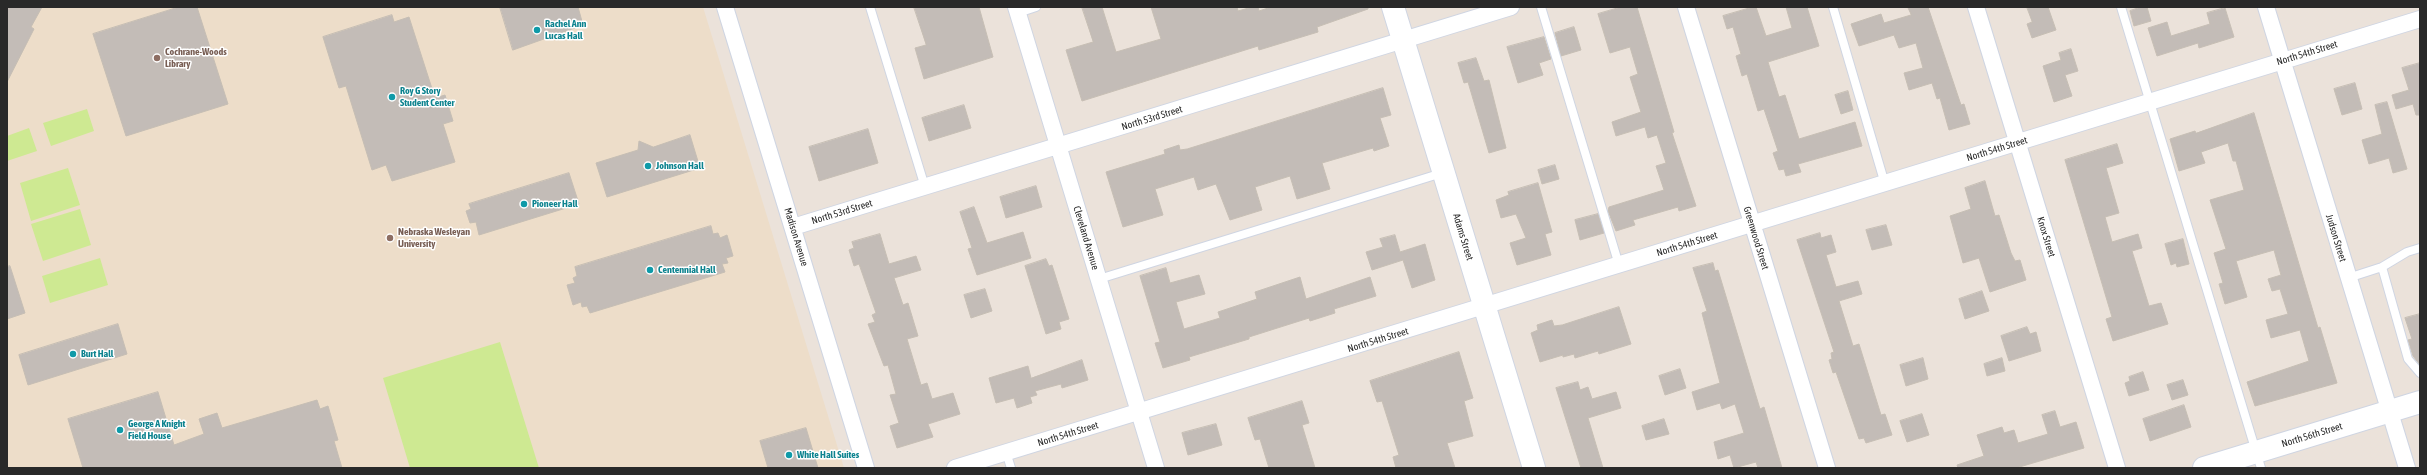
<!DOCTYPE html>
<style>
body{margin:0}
#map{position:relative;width:2427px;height:475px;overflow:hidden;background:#ebe2da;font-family:"Asap Condensed",sans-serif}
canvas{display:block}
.frame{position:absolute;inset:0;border:8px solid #292929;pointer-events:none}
</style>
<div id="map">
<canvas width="2427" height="475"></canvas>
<div class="frame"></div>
</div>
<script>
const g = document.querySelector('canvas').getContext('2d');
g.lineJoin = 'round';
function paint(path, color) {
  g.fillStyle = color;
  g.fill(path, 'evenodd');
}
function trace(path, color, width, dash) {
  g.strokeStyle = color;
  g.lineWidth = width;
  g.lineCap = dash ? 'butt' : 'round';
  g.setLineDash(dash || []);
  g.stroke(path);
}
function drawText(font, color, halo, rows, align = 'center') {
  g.font = font + ' "Asap Condensed",sans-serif';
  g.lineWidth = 3;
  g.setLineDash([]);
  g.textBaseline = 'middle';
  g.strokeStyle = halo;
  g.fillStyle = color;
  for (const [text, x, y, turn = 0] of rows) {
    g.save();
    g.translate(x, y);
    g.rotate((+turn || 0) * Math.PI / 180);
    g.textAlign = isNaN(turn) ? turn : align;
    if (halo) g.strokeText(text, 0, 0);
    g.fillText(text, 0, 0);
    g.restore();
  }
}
const education = new Path2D(`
 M7 7H703L844 468H7Z`);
const pitch = new Path2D(`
 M87 109 94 131 51 146 43 123Z
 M29 128 37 151 7 161V136Z
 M68 168 80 205 31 221 20 183Z
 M80 209 91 245 43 261 31 224Z
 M100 258 108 285 50 303 42 276Z
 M500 342 539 468H410L383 378Z`);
const building = new Path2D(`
 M7 7H42L31 27 34 29 7 82Z
 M179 7H197L228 104 126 136 93 34Z
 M500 7H578L583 25 513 50Z
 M914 7H979L993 57 924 79 915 48 926 45Z
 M1082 7H1102L1116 52 1161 39 1151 7H1237L1238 11 1252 7H1258L1259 11 1271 7H1368V9L1317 27 1318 32 1259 50 1258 46 1082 101 1066 50 1093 42Z
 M1621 7H1637L1674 132 1672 133 1696 206 1679 211 1678 207 1633 220 1635 225 1616 231 1608 211 1609 207 1664 190 1656 166 1666 163 1657 135 1648 138 1645 127 1616 136 1612 122 1641 112 1630 77 1638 74 1630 47 1610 53 1598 14Z
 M1753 7H1756L1766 36 1792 28 1786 7H1807L1819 46 1768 62 1779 97 1785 95 1799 139 1855 122 1862 146 1798 164 1801 172 1786 176 1784 169 1779 170 1773 153 1778 151 1764 109 1758 111 1747 74 1742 76 1736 56 1741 54 1733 27 1727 29 1723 16Z
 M1908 7H1928L1961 105 1964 104 1970 124 1949 130 1940 98 1937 99 1932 83 1909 90 1904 73 1923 68 1916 43 1899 48 1894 35 1859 46 1851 24 1881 14 1884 23 1911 15Z
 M2027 7H2048L2056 30 2032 38 2027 24 2032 22Z
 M2141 7H2147L2151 21 2134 26 2130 11Z
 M2225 8 2234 37 2199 48 2198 43 2157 56 2148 28 2167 22 2171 36 2210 24 2207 13Z
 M392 15 394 22 409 17 435 98 445 95 453 121 443 124 455 162 392 181 386 165 372 170 346 86 339 88 323 37Z
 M1574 27 1581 50 1561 56 1555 33Z
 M1544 37 1551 59 1539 63 1543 75 1518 83 1507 47Z
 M2071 49 2078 71 2065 75 2072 96 2054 102 2043 66 2061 60 2059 53Z
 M1476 58 1484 81 1489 80 1506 148 1489 153 1468 82 1464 83 1458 63Z
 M2420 63V115H2416L2413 104 2396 109 2392 95 2409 90 2402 68Z
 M2355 83 2362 109 2342 115 2334 89Z
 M1383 88 1391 115 1380 118 1389 146 1374 151 1373 148 1322 163 1330 189 1297 199 1290 176 1255 187 1262 210 1230 220 1216 184 1198 190 1194 177 1155 189 1163 215 1123 227 1106 172 1165 154 1164 150 1179 145 1180 150 1187 149Z
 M1848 91 1853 110 1841 114 1835 95Z
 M2387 102 2407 169 2393 173 2389 158 2369 164 2362 140 2382 134 2375 105Z
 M964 105 971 128 929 141 922 118Z
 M2254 113 2318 328 2320 327 2337 383 2255 406 2247 382 2309 361 2300 330 2271 338 2266 320 2288 314 2280 289 2272 291 2268 279 2281 275 2274 250 2236 261 2247 297 2225 304 2219 284 2223 283 2214 253 2226 249 2210 200 2244 190 2236 161H2233L2228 143 2201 152 2205 163 2179 171 2170 139 2195 131 2196 133Z
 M868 129 878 163 819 181 809 147Z
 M690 135 700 168 607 197 596 163 638 150 639 141 653 147Z
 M2117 144 2123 163 2106 168 2119 213 2105 217 2112 242 2138 234 2142 248 2132 251 2149 306 2161 303 2168 324 2113 341 2106 319 2112 317 2065 160Z
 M1555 165 1559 179 1542 184 1538 170Z
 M569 173 579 204 479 235 476 222 470 223 466 211 471 209 469 204Z
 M1985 181 1995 216 1999 215 2011 253 2015 261 2020 260 2026 280 1990 292 1979 258 1963 263 1950 216 1971 209 1965 188Z
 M1538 183 1552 232 1545 234 1551 255 1517 265 1510 243 1526 238 1516 214 1501 218 1496 200 1509 195 1508 192Z
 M1036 186 1042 207 1006 218 1000 197Z
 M974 207 987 243 1023 232 1031 258 977 275 968 249 972 248 960 212Z
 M1598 214 1604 233 1580 240 1575 220Z
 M1886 225 1892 245 1872 250 1866 230Z
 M711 226 713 234 718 233 720 238 727 235 733 256 726 258 728 263 722 264 725 272 590 313 587 306 582 307 581 302 573 305 567 285 575 283 573 278 577 276 575 267Z
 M1820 233 1821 238 1831 235 1836 252 1826 255 1836 287 1858 281 1862 294 1839 301 1853 346 1859 344 1881 415 1885 414 1892 435 1866 443 1864 438 1859 439 1836 372 1833 373 1829 360 1832 359 1831 353 1834 352 1797 240Z
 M880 234 889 264 916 256 921 270 894 278 903 305 908 303 918 336 907 339 921 385 927 383 932 399 953 393 960 414 928 424 933 437 897 448 890 426 899 423 890 395 896 394 888 365 884 366 868 324 875 322 872 315 876 313 859 264 854 266 849 250 854 248 852 242Z
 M1395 235 1400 252 1425 244 1435 280 1412 288 1403 260 1372 270 1366 252 1383 247 1380 239Z
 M2183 239 2189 264 2177 267 2176 263 2171 265 2165 244Z
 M1046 259 1049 266 1052 265 1069 319 1059 322 1061 329 1046 334 1025 266Z
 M1713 263 1715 271 1718 270 1760 409 1764 407 1782 468H1758L1756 462 1734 468 1730 455 1718 459 1714 442 1744 433 1735 404 1722 409 1720 403 1697 410 1692 392 1720 383 1702 313 1707 311 1693 268Z
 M10 266 25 313 7 319V267Z
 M1166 268 1170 283 1199 275 1205 294 1176 302 1184 329 1220 318 1218 312 1257 299 1255 292 1300 277 1306 299 1370 277 1376 296 1334 309 1335 313 1310 321 1309 318 1249 337V339L1189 357 1190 360 1163 368 1155 343 1160 342 1140 276Z
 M985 289 992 311 971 318 964 295Z
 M1982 291 1989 311 1965 319 1959 299Z
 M1619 307 1631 344 1599 354 1598 351 1575 358 1574 354 1563 357V355L1540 362 1531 333 1538 330 1537 325 1552 320 1554 326 1562 325Z
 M2420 314V365L2413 356 2408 340 2412 339 2405 318Z
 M118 324 127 354 28 385 19 355Z
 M2027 327 2030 334 2036 332 2041 351 2009 361 2001 336Z
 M1459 352 1473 398 1464 401 1473 436 1447 443 1455 468H1396L1393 457 1399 455 1382 401 1377 402 1370 381Z
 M1923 358 1928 379 1906 386 1900 365Z
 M2002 358 2005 371 1987 376 1984 364Z
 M1082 360 1088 380 1062 388 1061 384 1035 391 1037 395 1030 397 1032 403 1017 408 1014 398 996 403 989 378 1028 366 1031 378Z
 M1680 369 1686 388 1665 395 1659 376Z
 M2143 372 2149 390 2129 396 2125 383 2130 381 2129 377Z
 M2183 380 2188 395 2172 400 2167 385Z
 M1578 382 1580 390 1588 387 1592 399 1616 392 1621 408 1588 418 1603 468H1581L1556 388Z
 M158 392 174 445 204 434 199 419 217 413 222 428 317 400 320 409 328 406 338 440 334 441 342 468H83L68 419Z
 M1302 401 1309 423 1302 425 1315 468H1269L1260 439 1255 440 1248 418Z
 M2184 405 2191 427 2150 441 2143 419Z
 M2055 411 2060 427 2076 422 2084 448 2016 468H1958L1957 465 1984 456 1977 435 2002 427 2004 433 2014 430 2018 443 2048 434 2042 415Z
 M1922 414 1929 435 1907 442 1900 421Z
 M1664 419 1669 434 1646 440 1642 426Z
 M1216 424 1222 445 1188 455 1182 433Z
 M806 428 818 468H768L760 441Z`);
const lane = new Path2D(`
 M870 7 925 187
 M1541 7 1619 265
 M1833 7 1885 184
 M2121 7 2261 468
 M1018 13 1036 7
 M2382 267 2407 252 2420 248
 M2348 278 2382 267 2408 359 2420 373
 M1099 279 1442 173
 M1006 452 1011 468`);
const street = new Path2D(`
 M725 7 866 468
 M1016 7 1156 468
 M1686 7 1827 468
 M1976 7 2117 468
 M2266 7 2407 468
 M793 227 1511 7
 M955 468 2420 19`);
const secondary = new Path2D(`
 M1393 7 1534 468
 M2204 468 2420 402`);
const markers = [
 [537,30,4,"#0f9aa8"],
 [157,58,4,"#8d6e63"],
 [392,97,4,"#0f9aa8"],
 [648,166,4,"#0f9aa8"],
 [524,204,4,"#0f9aa8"],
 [390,238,4,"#8d6e63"],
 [650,270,4,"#0f9aa8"],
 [73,354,4,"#0f9aa8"],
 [120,430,4,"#0f9aa8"],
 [789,455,4,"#0f9aa8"]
];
const cultureNames = [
 ["Rachel Ann",545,24],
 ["Lucas Hall",545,36],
 ["Roy G Story",400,91],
 ["Student Center",400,103],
 ["Johnson Hall",656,166],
 ["Pioneer Hall",532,204],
 ["Centennial Hall",658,270],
 ["Burt Hall",81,354],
 ["George A Knight",128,424],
 ["Field House",128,436],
 ["White Hall Suites",797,455]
];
const educationNames = [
 ["Cochrane-Woods",165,52],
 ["Library",165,64],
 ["Nebraska Wesleyan",398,232],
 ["University",398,244]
];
const streetNames = [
 ["North 54th Street",2307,53,-17],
 ["North 53rd Street",1152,118,-17],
 ["North 54th Street",1997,149,-17],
 ["North 53rd Street",842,212,-17],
 ["Madison Avenue",796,237,73],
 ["Adams Street",1463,237,73],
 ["Knox Street",2046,237,73],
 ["Cleveland Avenue",1086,238,73],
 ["Greenwood Street",1756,238,73],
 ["Judson Street",2336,238,73],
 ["North 54th Street",1687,244,-17],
 ["North 54th Street",1378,340,-17],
 ["North 54th Street",1068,434,-17],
 ["North 56th Street",2312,435,-17]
];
paint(education, '#edddc9');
paint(pitch, '#cee992');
paint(building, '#c3bcb7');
trace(building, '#c6beb4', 1);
trace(lane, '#cfd5e2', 10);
trace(street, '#cfd5e2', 18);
trace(secondary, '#cfd5e2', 24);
trace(lane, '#fff', 8);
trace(street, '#fff', 16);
trace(secondary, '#fff', 22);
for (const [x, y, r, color] of markers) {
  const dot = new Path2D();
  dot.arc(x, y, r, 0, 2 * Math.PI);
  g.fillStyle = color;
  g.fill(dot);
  trace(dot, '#fff', 1.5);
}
drawText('bold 10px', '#0d838f', '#fff', cultureNames, 'left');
drawText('bold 10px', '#785e54', '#fff', educationNames, 'left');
drawText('10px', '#292929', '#fff', streetNames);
</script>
